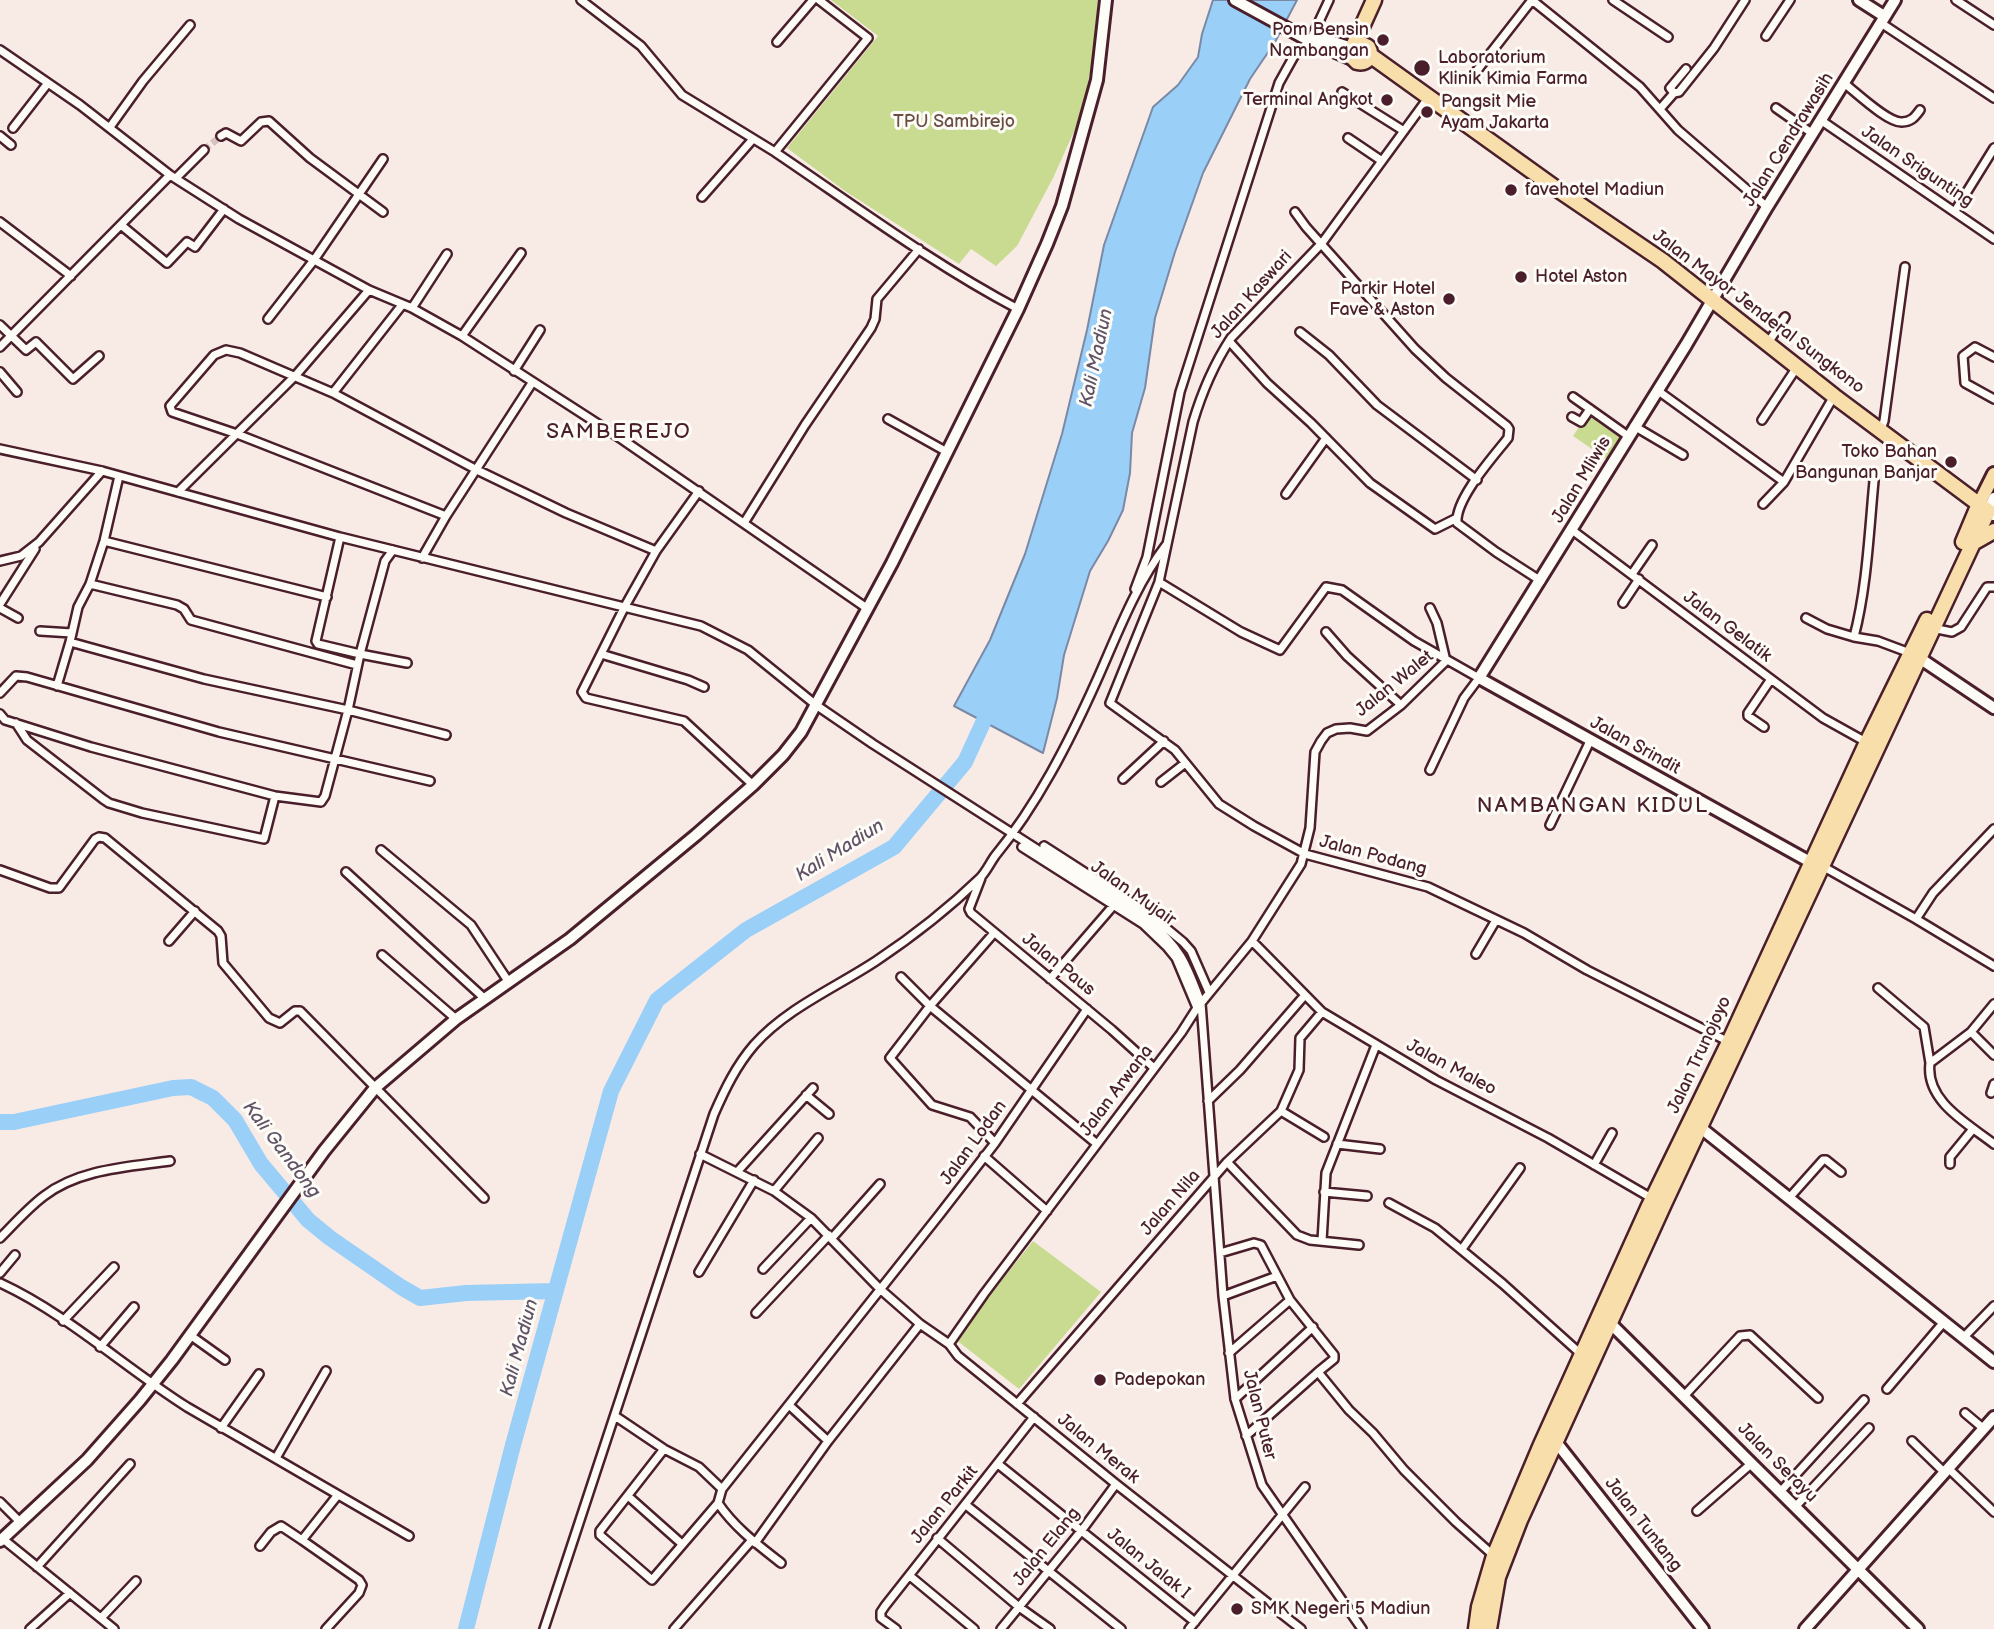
<!DOCTYPE html>
<style>
body{margin:0}
canvas{display:block;background:#f8ebe6}
</style>
<canvas width="1994" height="1629"></canvas>
<script>
const g = document.querySelector('canvas').getContext('2d');
g.lineJoin = 'round';
function paint(path, color) {
  g.fillStyle = color;
  g.fill(path, 'evenodd');
}
function trace(path, color, width, dash) {
  g.strokeStyle = color;
  g.lineWidth = width;
  g.lineCap = dash ? 'butt' : 'round';
  g.setLineDash(dash || []);
  g.stroke(path);
}
function drawText(font, color, halo, rows, align = 'center') {
  g.font = font + ' "Balsamiq Sans",sans-serif';
  g.lineWidth = 6;
  g.setLineDash([]);
  g.textBaseline = 'middle';
  g.strokeStyle = halo;
  g.fillStyle = color;
  for (const [text, x, y, turn = 0] of rows) {
    g.save();
    g.translate(x, y);
    g.rotate((+turn || 0) * Math.PI / 180);
    g.textAlign = isNaN(turn) ? turn : align;
    if (halo) g.strokeText(text, 0, 0);
    g.fillText(text, 0, 0);
    g.restore();
  }
}
const green = new Path2D(`
 M831 0H1098L1094 54 1081 116 1053 178 1017 246 996 266 971 249 959 264 845 191 787 148 878 36Z
 M1590 411 1627 437 1611 462 1573 436Z
 M1033 1241 1101 1292 1019 1389 955 1339Z`);
const water = new Path2D(`
 M1213 0H1297L1275 42 1250 79 1203 173 1175 252 1155 318 1145 388 1132 433 1130 473 1123 510 1108 541 1090 571 1064 655 1057 698 1043 753 954 706 990 640 1025 554 1062 434 1087 330 1104 245 1153 107 1178 85 1198 57 1202 34Z`);
const river = new Path2D(`
 M0 1122H14L173 1088 191 1087 213 1098 235 1120 261 1164 308 1220 330 1238 401 1287 420 1298 466 1293 555 1291
 M466 1629 513 1445 611 1091 657 1000 746 930 894 847 965 762 992 703`);
const streetTunnel = new Path2D(`
 M204 150 221 136`);
const street = new Path2D(`
 M581 0 641 46 682 95 775 152 868 38 819 0
 M1532 0 1640 87 1678 130 1767 207
 M1613 0 1668 37
 M1956 0 1994 25
 M1881 23 1994 98
 M1766 36 1790 0
 M777 42 813 0
 M0 50 80 105 170 175 239 219 369 290 412 308 462 336 623 440 868 609
 M1475 73 1532 0
 M1845 84C1857 93 1888 123 1902 122 1911 122 1915 117 1920 110
 M1342 92 1404 131
 M1674 93 1679 92 1714 48 1745 0
 M1428 98 1322 243 1231 338C1214 364 1202 392 1193 422L1159 582 1110 703 1175 750 1219 804 1254 826 1305 854 1428 887 1524 933 1587 970 1729 1042
 M1776 108 1813 134
 M1660 109 1674 93 1670 88 1686 69
 M1822 121 1994 239
 M110 127 143 81 190 25
 M13 128 48 83
 M0 136 11 145
 M221 136 226 133 241 141 261 122 269 121 310 158 383 212
 M1348 138 1382 161
 M775 152C855 206 933 264 1018 309
 M176 178 204 150
 M702 197 753 139
 M1955 211 1994 148
 M1295 212 1306 227 1415 349 1446 378 1507 426 1509 429 1508 438C1493 457 1455 499 1457 523L1496 552 1541 581
 M0 222 71 276
 M121 225 167 263 187 242 195 247 224 209
 M412 308 447 254
 M268 319 314 260 383 159
 M0 325 26 350 36 342 73 379 99 356
 M1300 332 1329 355 1377 405 1477 480
 M462 336 521 253
 M1229 341 1267 383 1311 423 1370 483 1435 529 1457 518
 M1768 343 1785 317
 M0 347 170 175
 M1994 357 1975 347 1963 356 1965 383 1994 399
 M514 371 540 330
 M0 372 17 392
 M1657 390 1784 482 1834 396
 M333 393 402 305
 M1573 397 1628 436
 M1572 417 1581 422 1590 409
 M888 419 947 452
 M1762 420 1797 367
 M1634 426 1683 455
 M1881 429 1884 421 1905 267
 M0 449 102 471 340 537 701 626 748 650 816 705 873 744 1146 919C1180 947 1186 962 1201 1003L1223 1296 1235 1399 1262 1485 1362 1629
 M699 491 656 551 624 608 582 692 586 698 684 721 753 785
 M178 492 296 375 369 290
 M1286 494 1326 438
 M1763 504 1784 482
 M446 516 237 434 172 412 170 406 214 355 226 350 240 353 333 393 477 470 566 513 656 551
 M744 523 805 425 871 328 875 319 877 299 919 249
 M1572 530 1823 718 1866 742
 M104 541 327 597
 M393 550 385 561 360 654 407 663
 M422 558 446 516 532 383
 M0 561 21 556 39 542 102 471
 M1632 574 1652 545
 M1159 582 1241 632 1280 650 1326 587 1342 590 1414 641 1479 678 1464 698 1430 770
 M90 584 177 605 184 609 191 620 357 665
 M1135 589 1147 557 1180 392 1279 83 1294 56 1310 41 1329 0
 M1623 603 1639 579
 M0 604 35 549
 M0 608 18 618
 M1430 608 1437 623 1446 661
 M1806 618 1827 629 1854 637 1878 641 1910 653
 M1932 628 1952 632 1961 627 1987 587H1994
 M40 631 72 633
 M1326 632 1347 656 1401 705
 M1854 637C1867 587 1869 533 1874 481L1872 475
 M70 642 78 607 90 584 104 541 119 476
 M601 654 688 680 704 687
 M57 686 70 642 204 679 348 710 446 735
 M0 693 16 676 27 677 219 732 430 781
 M0 714 5 720 91 747 275 796 321 802 325 796 348 710 360 654 318 644 316 641 340 537
 M16 723 27 740 103 799 109 803 142 813 264 839 275 796
 M1764 727 1748 716V713L1771 679
 M1123 779 1164 741
 M1161 782 1184 764
 M1550 825 1590 741
 M1044 846 1148 913 1183 942 1191 951 1209 992
 M1022 847 1143 924 1167 947 1176 958 1197 1008
 M381 850 471 925 508 981
 M1824 867 1916 919 1994 966
 M0 870 50 888H59L95 839 99 837 105 838 218 931 221 936 223 963 269 1018 280 1023 295 1011H300L484 1198
 M346 872 484 998
 M981 878 969 909 971 913 1112 1030 1154 1068
 M1916 919 1933 893 1994 829
 M994 933 930 1006 1097 1144
 M169 941 195 911
 M1252 941 1322 1012 1436 1080 1548 1138 1653 1199
 M1476 954 1496 920
 M382 955 456 1019
 M901 977 930 1006 890 1058 932 1105 970 1117 995 1143
 M1050 979 1113 906
 M1878 988 1924 1027 1930 1063
 M1994 1004 1971 1032 1930 1063C1925 1101 1967 1123 1994 1144
 M1971 1032 1994 1055
 M1991 1093 1994 1084
 M806 1095 829 1114
 M1208 1101 1240 1070 1305 995
 M1281 1111 1324 1137
 M1337 1144 1380 1149
 M700 1154 774 1191 811 1218 880 1289 920 1324 949 1344 958 1356 1116 1484 1301 1629
 M984 1156 1047 1211
 M1227 1162 1297 1235 1310 1240 1359 1245
 M1950 1164V1157L1973 1129
 M1594 1165 1612 1133
 M737 1172 813 1088
 M774 1191 818 1138
 M1324 1192 1367 1196
 M1790 1197 1823 1160H1826L1841 1172
 M1389 1203 1435 1228 1503 1284 1582 1355
 M0 1238C14 1224 28 1208 44 1196 79 1169 128 1167 170 1161
 M832 1238 880 1184
 M1322 1241 1326 1173 1376 1045
 M1462 1249 1520 1168
 M1220 1253 1254 1243 1261 1245 1290 1300 1334 1355V1359L1318 1372 1349 1410 1373 1433 1404 1470 1456 1522 1493 1555
 M763 1269 811 1218
 M699 1272 754 1180
 M0 1273 15 1255
 M0 1283C67 1314 124 1367 187 1407L409 1536
 M1223 1296 1277 1276
 M756 1313 829 1235
 M63 1321 114 1267
 M190 1335 225 1360
 M1963 1338 1994 1306
 M949 1344 984 1294 1181 1033 1197 1008 1252 941 1301 864 1310 828 1315 752 1321 741 1327 733 1336 729 1350 728 1367 731 1401 705 1446 661
 M100 1347 134 1307
 M1229 1353 1290 1300
 M1887 1389 1943 1323
 M1684 1396 1740 1336 1750 1335 1818 1398
 M1235 1399 1313 1327
 M1017 1404 1227 1162 1281 1111 1299 1070 1300 1038 1322 1012
 M789 1405 828 1441
 M1965 1413 1984 1429
 M615 1416 664 1449 699 1467 722 1489 718 1503C734 1527 758 1545 781 1563
 M221 1428 259 1374
 M1246 1436 1318 1372
 M1912 1441 1945 1473
 M664 1449 600 1531V1535L652 1580 718 1503
 M276 1458 326 1371
 M998 1464 1195 1622
 M1949 1469 1994 1512
 M722 1489 940 1214 995 1143 1087 1009
 M1781 1491 1864 1400
 M628 1496 682 1544
 M0 1502 21 1523
 M966 1505 1121 1629
 M1796 1506 1869 1428
 M1697 1511 1752 1463
 M937 1538 1019 1607 1050 1629
 M3 1539 114 1629
 M302 1540 359 1580 362 1585 359 1593 326 1629
 M755 1543 828 1441 920 1324
 M260 1546 271 1532 281 1526 302 1540 337 1496
 M37 1567 130 1464
 M910 1576 974 1629
 M101 1618 136 1581
 M30 1629 70 1593
 M544 1629 714 1114C725 1089 736 1066 754 1045 787 1008 835 988 876 961 912 937 949 908 980 878 986 872 990 863 995 856 1037 805 1069 742 1096 682 1117 635 1135 586 1166 545
 M674 1629 752 1540
 M896 1629 881 1618V1612L885 1606 1034 1417
 M1001 1629 1082 1530 1116 1484
 M1189 1629 1305 1487`);
const secondary = new Path2D(`
 M1235 0 1310 41 1354 60
 M1859 0 1884 16
 M1318 37 1352 48
 M1994 498 1988 511 1994 515
 M1915 655 1994 708
 M1812 863 1479 678 1686 345 1767 207 1895 0
 M1701 1128 1994 1362
 M1610 1323 1918 1629
 M1556 1442 1703 1629
 M0 1541 87 1460 140 1400 172 1360 324 1151 375 1088 456 1019 570 939 696 835 753 785 783 755 801 732 892 563 1018 309 1047 244 1062 206 1097 80 1106 0
 M1805 1629 1994 1417`);
const primary = new Path2D(`
 M1979 504 1994 474`);
const highway = new Path2D(`
 M1355 45 1360 43 1368 47C1373 56 1367 64 1357 62L1352 57 1351 51 1374 0
 M1370 55 1554 187 1663 261 1834 396 1988 511 1664 1204 1520 1520 1498 1577 1489 1629
 M1963 542 1979 504
 M1973 543 1994 531
 M1476 1629 1479 1607 1494 1556 1540 1447 1649 1206 1729 1042 1867 742 1927 620`);
const markers = [
 [1383,40,7,"#4a1f2b"],
 [1422,68,9,"#4a1f2b"],
 [1387,100,7,"#4a1f2b"],
 [1427,112,7,"#4a1f2b"],
 [1511,190,7,"#4a1f2b"],
 [1521,277,7,"#4a1f2b"],
 [1449,299,7,"#4a1f2b"],
 [1951,462,7,"#4a1f2b"],
 [1100,1380,7,"#4a1f2b"],
 [1237,1609,7,"#4a1f2b"]
];
const poiNames = [
 ["Pom Bensin",1369,30,"right"],
 ["Nambangan",1369,51,"right"],
 ["Laboratorium",1438,58],
 ["Klinik Kimia Farma",1438,79],
 ["Terminal Angkot",1373,100,"right"],
 ["Pangsit Mie",1441,102],
 ["Ayam Jakarta",1441,123],
 ["favehotel Madiun",1525,190],
 ["Hotel Aston",1535,277],
 ["Parkir Hotel",1435,289,"right"],
 ["Fave & Aston",1435,310,"right"],
 ["Toko Bahan",1937,452,"right"],
 ["Bangunan Banjar",1937,473,"right"],
 ["Padepokan",1114,1380],
 ["SMK Negeri 5 Madiun",1251,1609]
];
const parkNames = [
 ["TPU Sambirejo",954,122]
];
const streetNames = [
 ["Jalan Cendrawasih",1789,140,-58],
 ["Jalan Srigunting",1917,167,34],
 ["Jalan Kaswari",1252,295,-48],
 ["Jalan Mayor Jenderal Sungkono",1758,312,37],
 ["Jalan Mliwis",1582,480,-59],
 ["Jalan Gelatik",1727,627,37],
 ["Jalan Walet",1395,684,-39],
 ["Jalan Srindit",1635,746,29],
 ["Jalan Podang",1373,856,15],
 ["Jalan Mujair",1133,894,35],
 ["Jalan Paus",1058,965,39],
 ["Jalan Trunojoyo",1700,1055,-65],
 ["Jalan Maleo",1451,1068,28],
 ["Jalan Arwana",1117,1091,-53],
 ["Jalan Lodan",974,1143,-54],
 ["Jalan Nila",1171,1203,-49],
 ["Jalan Puter",1259,1415,76],
 ["Jalan Merak",1098,1449,39],
 ["Jalan Serayu",1777,1463,45],
 ["Jalan Parkit",945,1505,-51],
 ["Jalan Tuntang",1643,1525,52],
 ["Jalan Elang",1047,1547,-51],
 ["Jalan Jalak I",1148,1564,39]
];
const waterNames = [
 ["Kali Madiun",1097,358,-78],
 ["Kali Madiun",840,851,-32],
 ["Kali Gandong",281,1150,53],
 ["Kali Madiun",520,1348,-75]
];
const quarterNames = [
 ["SAMBEREJO",619,433],
 ["NAMBANGAN KIDUL",1593,807]
];
paint(green, '#c8db90');
paint(water, '#9acff8');
trace(water, '#7a89a6', 2);
trace(river, '#9acff8', 16);
trace(streetTunnel, '#d5c2c1', 7, [7, 3.5]);
trace(street, '#4a1f2b', 12);
trace(secondary, '#4a1f2b', 16);
trace(primary, '#4a1f2b', 18);
trace(highway, '#4a1f2b', 19);
trace(street, '#fdfcf7', 7);
trace(secondary, '#fdfcf7', 10);
trace(primary, '#f8deab', 12);
trace(highway, '#f8deab', 14);
for (const [x, y, r, color] of markers) {
  const dot = new Path2D();
  dot.arc(x, y, r, 0, 2 * Math.PI);
  g.fillStyle = color;
  g.fill(dot);
  trace(dot, '#fdfcf7', 2.5);
}
drawText('18px', '#4a1f2b', '#fdfcf7', poiNames, 'left');
drawText('18px', '#6a4e44', '#fdfcf7', parkNames);
drawText('18px', '#4a1f2b', '#fdfcf7', streetNames);
drawText('italic 19px', '#625468', '#fdfcf7', waterNames);
g.letterSpacing = '2px';
drawText('21px', '#4a1f2b', '#fdfcf7', quarterNames);
g.letterSpacing = '0px';
</script>
